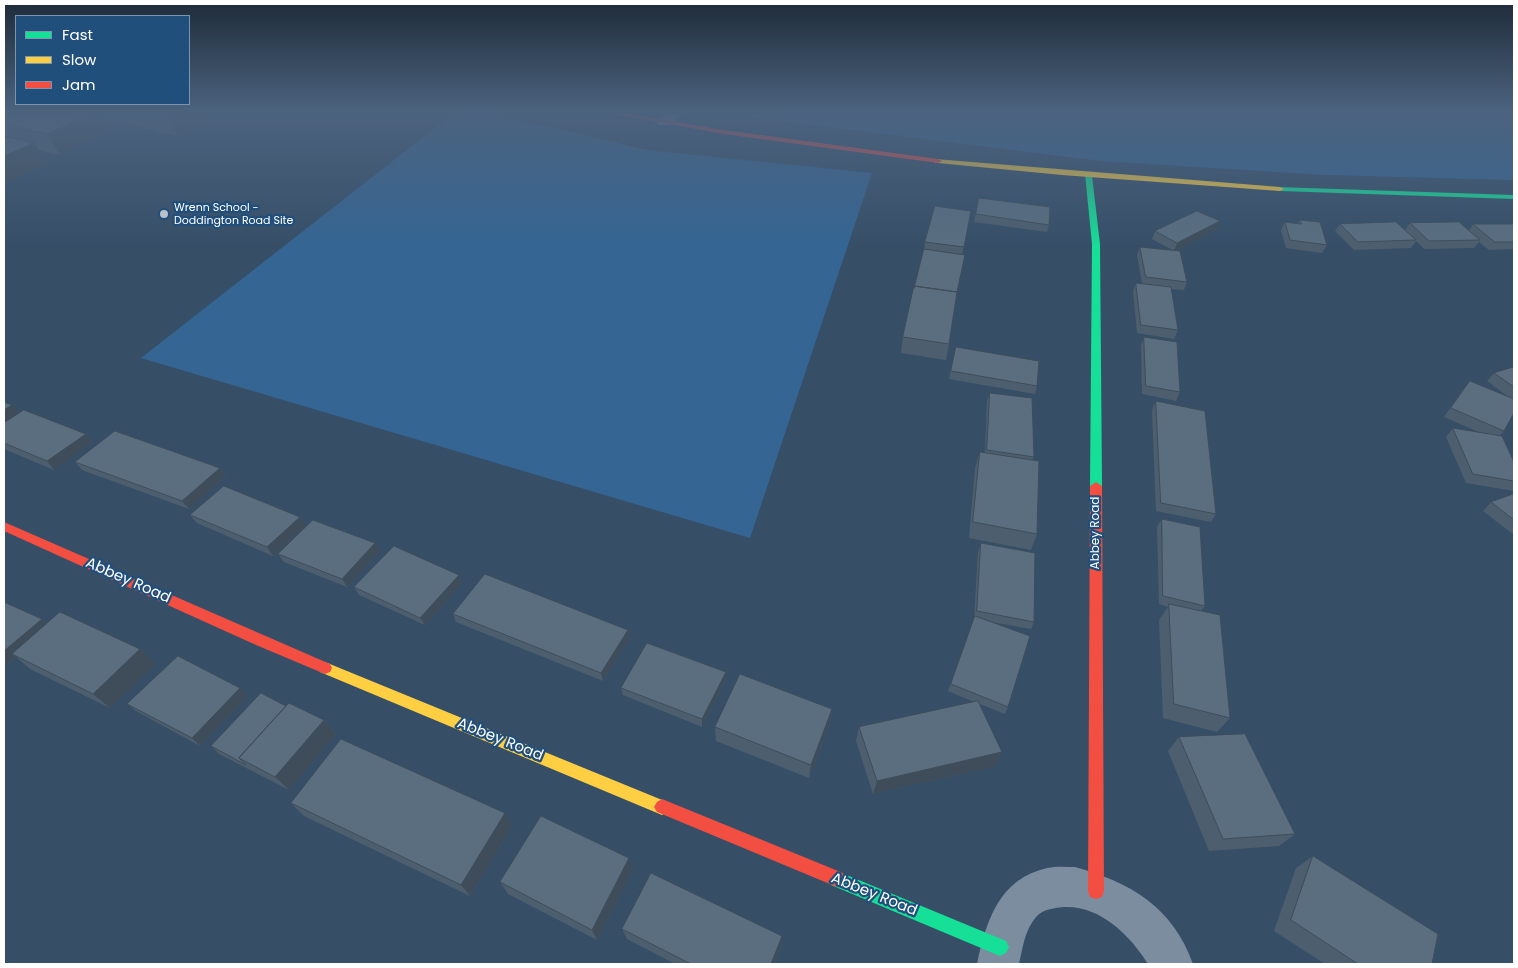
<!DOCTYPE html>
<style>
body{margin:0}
#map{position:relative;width:1518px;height:968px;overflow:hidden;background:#364f67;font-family:Poppins,sans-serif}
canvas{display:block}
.frame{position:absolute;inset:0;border:5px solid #fff;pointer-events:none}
.legend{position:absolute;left:15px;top:15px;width:175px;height:90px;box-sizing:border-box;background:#214f7c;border:1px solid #7a95b0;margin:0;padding:6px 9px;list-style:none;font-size:15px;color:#fff}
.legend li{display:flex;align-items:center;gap:10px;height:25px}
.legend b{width:25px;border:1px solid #7a95b0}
</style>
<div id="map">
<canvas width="1518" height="968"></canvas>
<div class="frame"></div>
<ul class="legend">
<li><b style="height:6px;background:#16e098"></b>Fast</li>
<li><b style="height:6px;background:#ffcf43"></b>Slow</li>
<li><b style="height:6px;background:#f24e42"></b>Jam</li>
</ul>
</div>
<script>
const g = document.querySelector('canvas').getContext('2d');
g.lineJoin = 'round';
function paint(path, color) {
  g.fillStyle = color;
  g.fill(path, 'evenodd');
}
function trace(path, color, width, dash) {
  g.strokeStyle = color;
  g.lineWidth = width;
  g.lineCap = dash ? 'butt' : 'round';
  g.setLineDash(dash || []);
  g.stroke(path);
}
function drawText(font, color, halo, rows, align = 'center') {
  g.font = font + ' Poppins,sans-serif';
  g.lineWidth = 4.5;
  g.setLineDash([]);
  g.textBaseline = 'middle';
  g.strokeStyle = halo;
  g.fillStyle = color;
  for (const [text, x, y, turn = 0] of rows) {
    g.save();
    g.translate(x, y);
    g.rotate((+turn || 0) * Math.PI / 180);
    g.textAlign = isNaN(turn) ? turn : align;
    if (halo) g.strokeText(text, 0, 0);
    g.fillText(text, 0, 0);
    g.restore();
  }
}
const green = new Path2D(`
 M454 113H490L647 150 872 173 750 538 141 358Z
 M715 113H1514V180L1325 175 1101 161Z`);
const street = new Path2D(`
 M665 113H684L670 125H658L656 122Z
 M1075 867C1130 882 1173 907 1193 964H1148C1130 935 1100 905 1063 907 1055 908 1045 909 1038 915 1025 928 1023 947 1019 964H977C986 921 999 879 1047 868 1056 866 1066 867 1075 867Z`);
const fast = new Path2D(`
 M1085 174 1092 176 1100 244 1102 486 1096 490 1090 486 1092 244Z
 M1277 187 1514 195V199L1280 191H1277Z
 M837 871 1006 941 1009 947 1006 953 1000 956 831 885 829 879 831 873Z`);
const slow = new Path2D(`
 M935 159 1280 187 1284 189 1280 191 1062 175 938 163H935Z
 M325 662 667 802 670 807 667 812 662 815 320 672 318 668 320 664Z`);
const jam = new Path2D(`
 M609 113H625L724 130 938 159 942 161 938 163 724 134Z
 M1096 482 1102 486 1104 891 1102 897 1096 899 1090 897 1088 891 1090 486Z
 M4 522 330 664 332 668 330 672 325 674 256 645 4 531Z
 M662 799 843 873 845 879 843 885 837 887 657 812 654 807 657 802Z`);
const wall = new Path2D(`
 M4 113H97L108 132 60 155 38 150 47 164 4 184Z
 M104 113H223L178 136 108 119Z
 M979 198 1049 225 1047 232 974 222Z
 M971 211 962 255 949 344 946 360 901 353 903 337 924 250 925 242Z
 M1300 220 1327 245 1322 253 1286 248 1281 230 1285 222 1297 224Z
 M1410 223 1469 231 1473 224H1514V249L1489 250 1479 242 1474 248 1424 249 1416 241 1411 248 1354 250 1335 231 1340 224 1405 230Z
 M1217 229 1174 251 1152 239 1155 231Z
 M1140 247 1187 282 1184 290 1171 289 1178 330 1174 339 1137 333 1133 291 1136 283H1142L1137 255Z
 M1144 337 1180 392 1176 401 1142 394 1141 345Z
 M956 347 1037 386 1035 394 949 379Z
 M1514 367V413L1504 431 1499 436 1514 481V491L1466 483 1446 437 1453 428 1481 433 1444 417 1463 389 1470 381 1510 398 1487 381 1494 373Z
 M990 393 1034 457 1032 460 1037 534 1031 550 969 538 975 468 980 452 985 453 987 401Z
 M1156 401 1216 514 1211 522 1156 511 1152 410Z
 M4 423 86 434 92 442 54 470 4 449Z
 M75 462 220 468 226 476 189 509 82 470Z
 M1514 494V535L1483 511 1491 502Z
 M190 515 306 525 273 556 197 523Z
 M1162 519 1205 606 1201 611 1230 718 1217 732 1163 718 1159 620 1168 607 1159 604 1157 527Z
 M981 543 1034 622 1031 629 991 622 1008 707 1005 714 980 704 995 766 873 794 856 741 859 727 974 702 948 691 974 619 978 552Z
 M380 551 347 587 284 562 278 554Z
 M459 575 462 583 425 625 359 595 354 587Z
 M4 602 42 619 47 624 140 649 156 664 110 708 30 669 16 657 4 667Z
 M453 614 630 637 603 681 456 622Z
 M726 679 702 727 623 695 621 688Z
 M247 696 200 746 136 711 127 704Z
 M832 709 830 723 809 778 716 741 715 727Z
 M324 720 336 734 289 790 219 754 211 746Z
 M1179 737 1295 834 1279 846 1209 851 1168 751Z
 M291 803 512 826 470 896 304 816Z
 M1313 856 1432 964H1325L1274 931 1296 868Z
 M633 870 597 940 508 894 500 882Z
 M622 929 782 936 781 946 774 964H675L627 939Z`);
const shadedWall = new Path2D(`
 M94 113H97L108 132 60 155 47 134Z
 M172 113H223L178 136 168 115Z
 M34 143 47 164 4 184V156Z
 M1220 221 1217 229 1174 251 1177 243Z
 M12 405 19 413 4 423V410Z
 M86 434 92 442 54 470 47 461Z
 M220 468 226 476 189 509 182 501Z
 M300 517 306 525 273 556 267 547Z
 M375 543 380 551 347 587 342 579Z
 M459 575 462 583 425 625 420 618Z
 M42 619 51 627 12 654 16 657 4 667V651Z
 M628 630 630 637 603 681 601 673Z
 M140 649 156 664 110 708 93 694Z
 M726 672V679L702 727V719Z
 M240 688 247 696 200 746 192 738Z
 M832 709 830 723 809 778 811 765Z
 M324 720 336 734 289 790 275 777Z
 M1002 752 995 766 873 794 877 781Z
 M505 813 512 826 470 896 461 885Z
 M629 858 633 870 597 940 592 930Z
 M782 936 781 946 774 964H771Z`);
const building = new Path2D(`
 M4 113H94L47 134 4 124Z
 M159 113H172L168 115Z
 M4 136 34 143 4 156Z
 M979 198 1050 207 1049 225 976 214Z
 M935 206 971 211 964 247 925 242Z
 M1197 211 1220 221 1177 243 1155 231Z
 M1300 220 1320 222 1327 245 1290 240 1285 222 1301 224Z
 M1396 222 1416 240 1358 242 1340 224Z
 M1459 222 1480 240 1429 241 1410 223Z
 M1473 224H1514V242H1495Z
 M1140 247 1180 251 1187 282 1146 277Z
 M924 249 965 255 957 292 914 286V288Z
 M1136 283 1171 287 1178 330 1141 325Z
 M914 286 957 292 949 344 903 337Z
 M1144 337 1177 342 1180 392 1146 386Z
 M956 347 1039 361 1037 386 951 371Z
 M1514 367V387L1494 373Z
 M1470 381 1514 399V413L1504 431 1451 408Z
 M990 393 1032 398 1034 457 987 450Z
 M1156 401 1205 411 1216 514 1161 503Z
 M4 402 12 405 4 410Z
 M24 410 86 434 47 461 4 443V423Z
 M1453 428 1502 436 1514 462V481L1473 474Z
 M115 431 220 468 182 501 75 462Z
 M980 452 1039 461 1037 534 973 522Z
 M224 486 300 517 267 547 190 515Z
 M1514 494V520L1491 502Z
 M1162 519 1200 527 1205 606 1163 596Z
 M313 520 375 543 342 579 278 554Z
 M981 543 1035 553 1034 622 977 611Z
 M394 546 459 575 420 618 354 587Z
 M485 574 628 630 601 673 453 614Z
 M4 602 42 619 4 651Z
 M1169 604 1220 615 1230 718 1174 704Z
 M60 612 140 649 93 694 12 654Z
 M975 616 1030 636 1008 707 951 684Z
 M647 643 726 672 702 719 621 688Z
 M178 656 240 688 192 738 127 704Z
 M740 674 832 709 811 765 715 727Z
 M261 693 286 706 239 758 246 765 211 746Z
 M978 701 1002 752 877 781 859 727Z
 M289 703 324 720 275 777 239 758Z
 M1245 734 1295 834 1223 839 1179 737Z
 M341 739 505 813 461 885 291 803Z
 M541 816 629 858 592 930 500 882Z
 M1313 856 1438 934 1432 964H1358L1291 920Z
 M651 873 782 936 771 964H691L622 929Z`);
const markers = [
 [164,214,5,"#b9c1ca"]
];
const farPoinames = [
 ["Wrenn School -",174,208],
 ["Doddington Road Site",174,221]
];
const streetNames = [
 ["Abbey Road",1096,533,-90]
];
const nearStreetnames = [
 ["Abbey Road",128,581,24],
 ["Abbey Road",500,740,22],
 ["Abbey Road",874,895,22]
];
paint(green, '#346593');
paint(street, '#7b8d9e');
paint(fast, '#16e098');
paint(slow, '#ffcf43');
paint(jam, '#f24e42');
paint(wall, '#4d5f6e');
paint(shadedWall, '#3f4d5a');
paint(building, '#5a6e80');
trace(building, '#3f4d5a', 1);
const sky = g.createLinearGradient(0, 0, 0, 249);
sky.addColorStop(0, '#1e2b39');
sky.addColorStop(0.45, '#4c637f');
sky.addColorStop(1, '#4c637f00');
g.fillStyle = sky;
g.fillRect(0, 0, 1518, 249);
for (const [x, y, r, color] of markers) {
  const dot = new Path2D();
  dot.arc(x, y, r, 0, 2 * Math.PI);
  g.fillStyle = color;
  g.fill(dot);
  trace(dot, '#214f7c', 2);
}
drawText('11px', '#fff', '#214f7c', farPoinames, 'left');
drawText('12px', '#fff', '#214f7c', streetNames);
drawText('15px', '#fff', '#214f7c', nearStreetnames);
</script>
